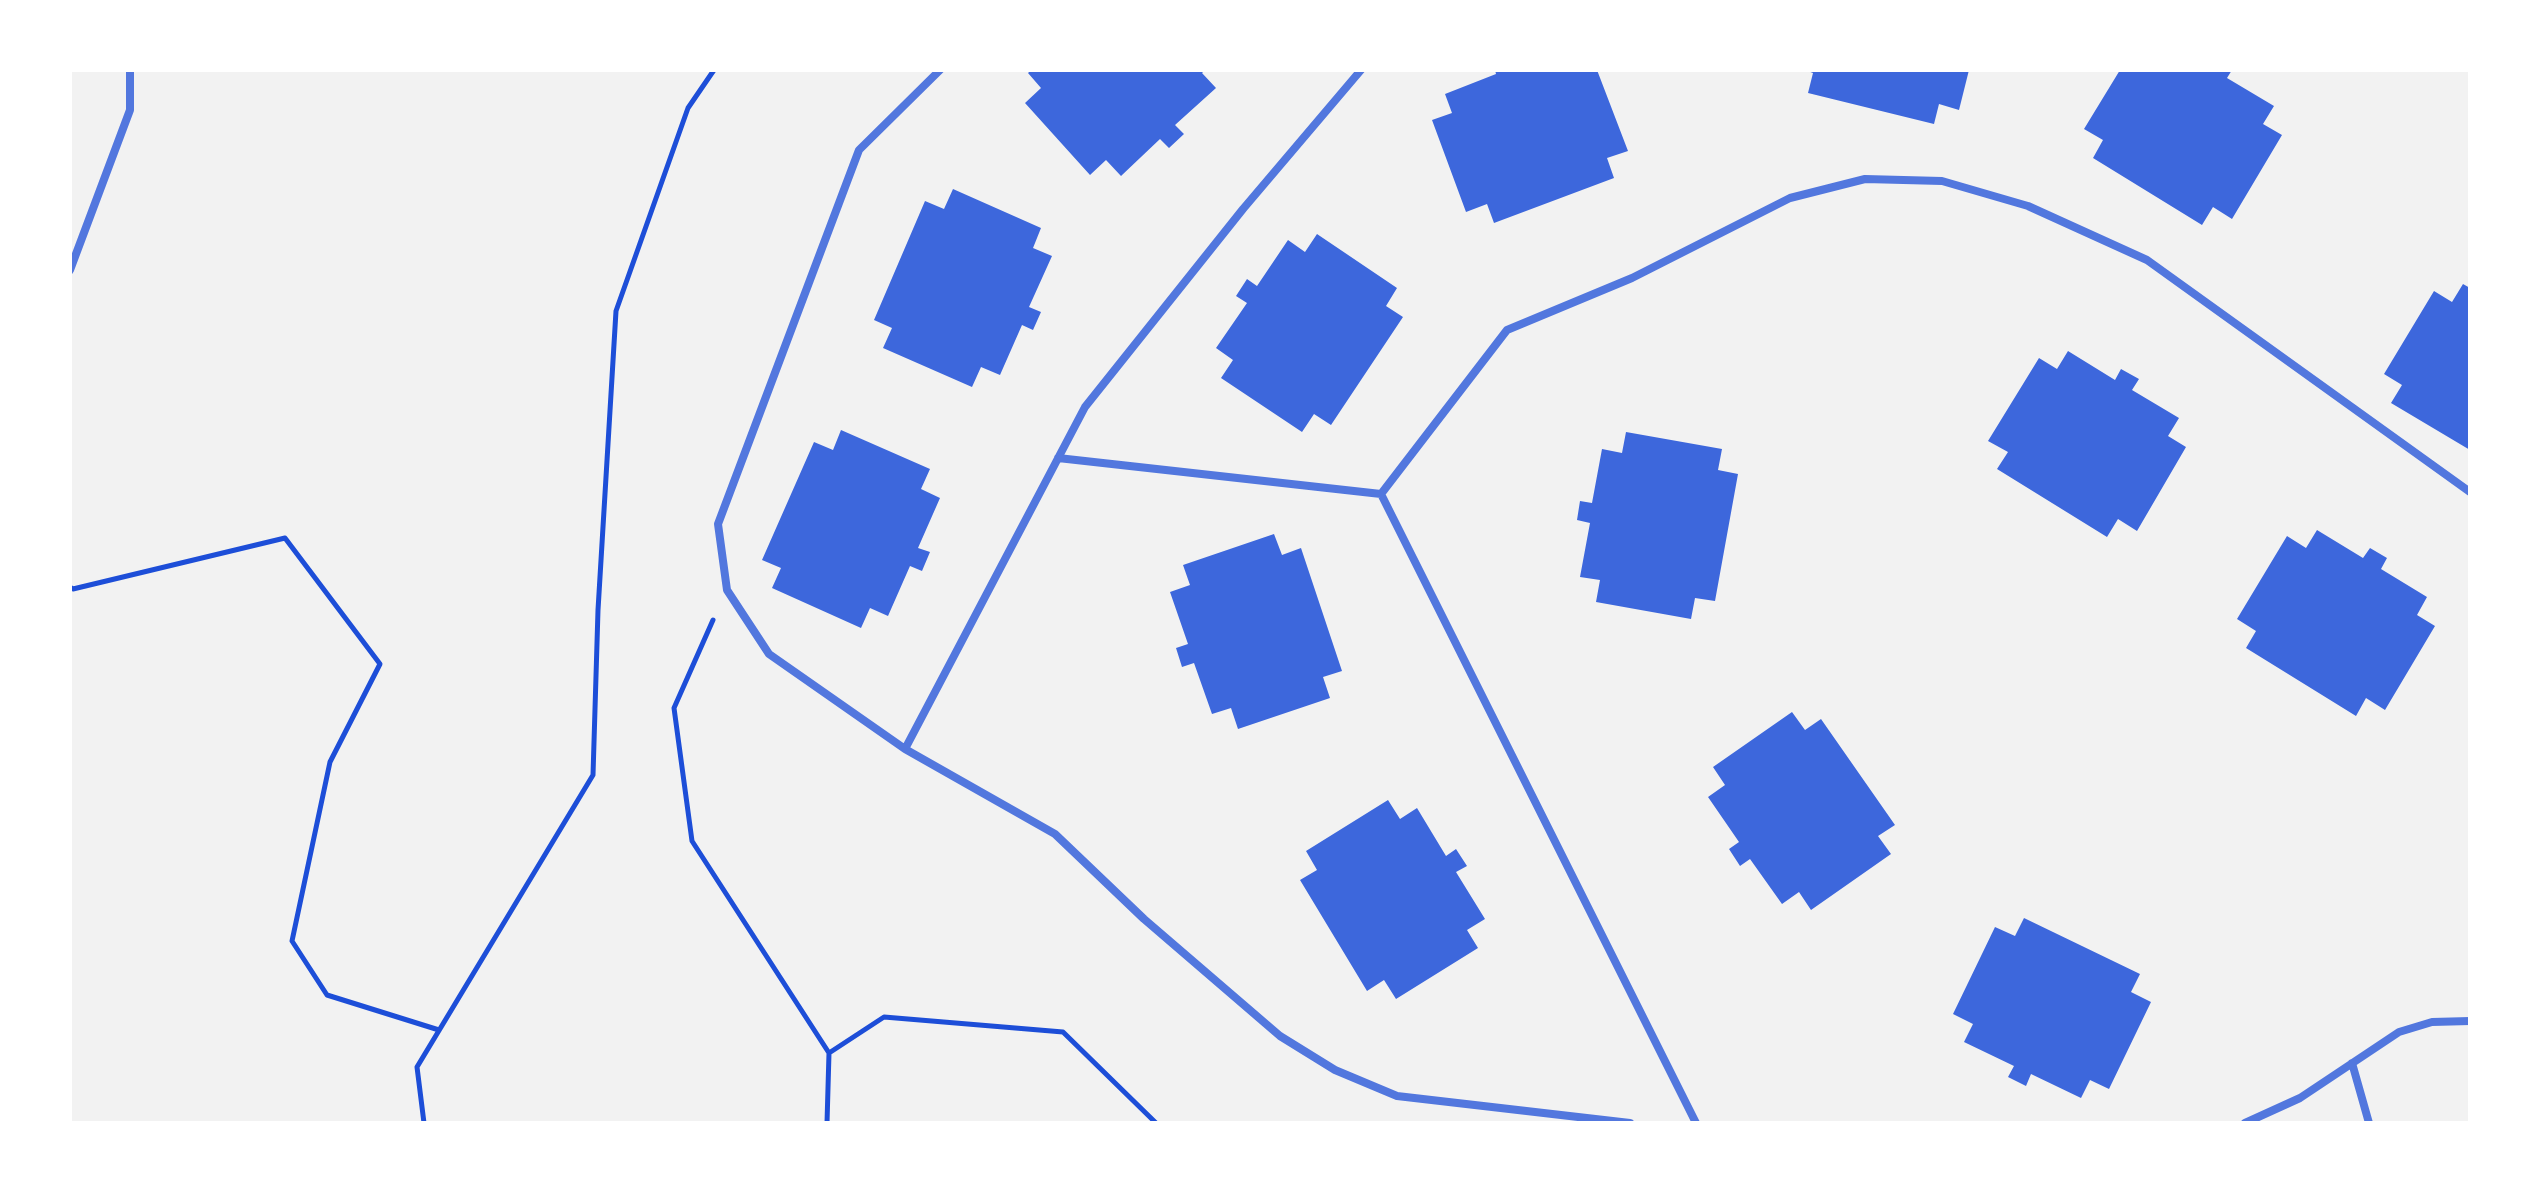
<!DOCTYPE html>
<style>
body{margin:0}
#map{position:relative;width:2540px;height:1193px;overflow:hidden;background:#f2f2f2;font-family:"Open Sans",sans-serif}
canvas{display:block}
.frame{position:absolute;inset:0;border:72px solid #fff;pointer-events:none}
</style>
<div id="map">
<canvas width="2540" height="1193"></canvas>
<div class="frame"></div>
</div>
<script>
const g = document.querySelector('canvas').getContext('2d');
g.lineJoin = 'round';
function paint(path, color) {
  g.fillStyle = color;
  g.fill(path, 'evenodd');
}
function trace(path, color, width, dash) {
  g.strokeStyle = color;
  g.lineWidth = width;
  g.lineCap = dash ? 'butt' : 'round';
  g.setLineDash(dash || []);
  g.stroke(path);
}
const building = new Path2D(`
 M1031 70H1205L1202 73 1216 88 1175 125 1184 134 1169 148 1160 139 1121 176 1106 160 1090 175 1025 103 1041 88 1028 73Z
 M1495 70H1597L1628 151 1607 158 1614 178 1494 223 1487 204 1466 212 1432 120 1452 113 1445 94 1496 74Z
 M1805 70H1969L1959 110 1939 104 1934 124 1808 93 1813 73Z
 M2120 70H2232L2227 78 2274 106 2263 124 2282 135 2232 219 2213 207 2202 225 2093 158 2103 140 2084 129Z
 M953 189 1041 228 1033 248 1052 256 1029 307 1041 312 1033 330 1022 325 1000 375 981 367 972 387 883 348 892 328 874 320 925 201 944 209Z
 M1317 234 1397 288 1386 306 1403 317 1331 425 1314 414 1302 432 1221 378 1233 360 1216 348 1247 303 1236 296 1247 279 1257 286 1288 240 1305 252Z
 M2463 284 2470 288V450L2391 403 2402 385 2384 374 2434 291 2452 302Z
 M2068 351 2115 380 2121 369 2139 379 2132 390 2179 418 2168 436 2186 447 2137 531 2118 519 2107 537 1997 469 2008 452 1988 441 2039 358 2057 369Z
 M841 430 930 469 921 489 940 498 918 548 930 552 922 571 910 566 888 616 870 608 861 628 772 588 781 568 762 560 814 442 833 450Z
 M1626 432 1722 449 1718 470 1738 474 1715 601 1695 598 1691 619 1596 602 1600 580 1580 577 1590 523 1577 520 1580 501 1592 503 1602 449 1622 453Z
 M2317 530 2363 558 2370 548 2387 558 2381 569 2427 597 2417 615 2435 626 2385 710 2366 698 2356 716 2246 648 2256 631 2237 619 2287 536 2306 548Z
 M1274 534 1282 555 1301 548 1342 671 1323 677 1330 698 1238 729 1231 708 1212 714 1194 663 1182 667 1176 648 1188 644 1170 592 1190 585 1183 565Z
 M1792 712 1805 730 1821 719 1895 825 1878 836 1891 854 1811 910 1799 892 1782 904 1750 859 1740 866 1729 849 1739 842 1708 797 1725 785 1713 767Z
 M1388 800 1400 819 1417 808 1446 856 1456 849 1467 866 1456 872 1485 919 1467 930 1478 948 1396 999 1384 980 1367 991 1300 880 1317 870 1306 851Z
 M2024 918 2140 974 2131 992 2151 1002 2109 1089 2090 1080 2081 1098 2031 1074 2026 1086 2008 1077 2014 1066 1964 1042 1973 1024 1953 1014 1995 927 2015 936Z`);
const path = new Path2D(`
 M70 587 73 589 285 538 380 664 330 762 292 941 327 995 439 1030
 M713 620 674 708 692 841 829 1053
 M424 1123 417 1067 593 775 598 610 616 311 688 108 714 70
 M827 1123 829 1053 884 1017 1063 1032 1156 1123`);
const minor = new Path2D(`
 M940 70 859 150 718 524 727 590 769 654 905 749 1055 834 1144 919 1280 1036 1335 1070 1397 1096 1630 1123
 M70 270 130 110V70
 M1058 458 1381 494
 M1381 494 1507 330 1632 278 1790 198 1865 179 1942 181 2028 206 2147 260 2470 492
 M1381 494 1696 1123
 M905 749 1085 407 1243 209 1361 70
 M2352 1063 2369 1123
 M2245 1123 2300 1098 2399 1032 2432 1022 2470 1021`);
paint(building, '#3d67dc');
trace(path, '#1d4ed8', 5);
trace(minor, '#5277de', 8);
</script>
